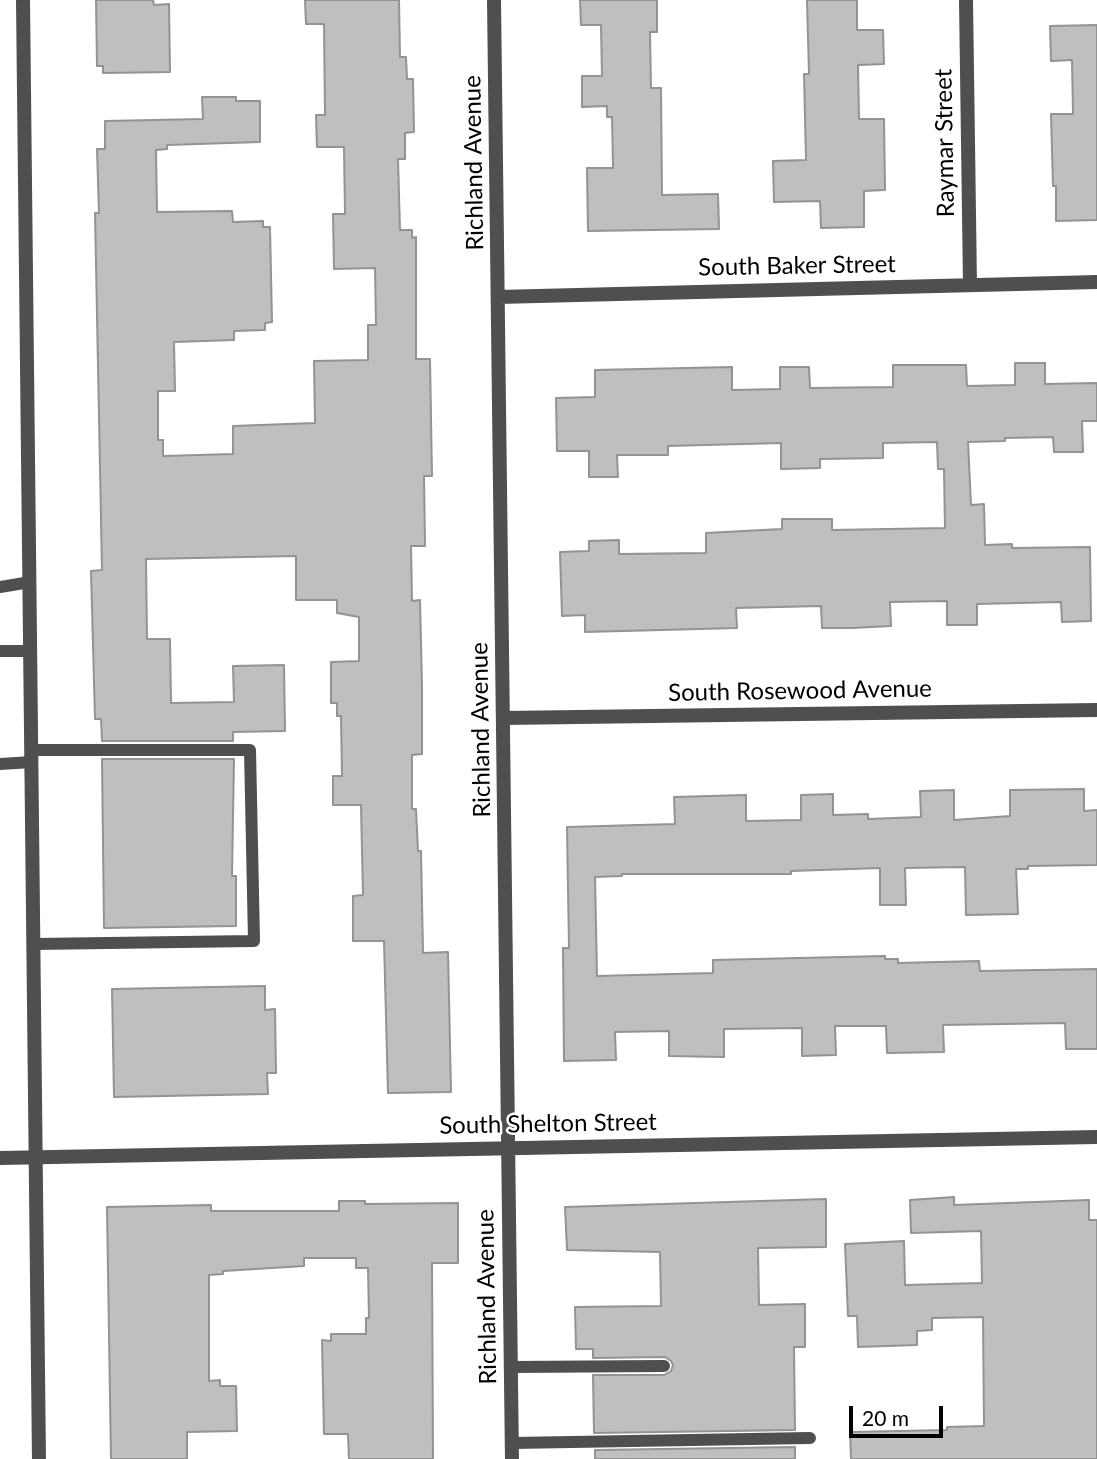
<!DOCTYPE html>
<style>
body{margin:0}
#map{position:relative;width:1097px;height:1459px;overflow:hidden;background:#fff;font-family:Lato,sans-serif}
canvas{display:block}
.scale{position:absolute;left:849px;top:1406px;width:94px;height:32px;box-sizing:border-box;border:4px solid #000;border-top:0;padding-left:9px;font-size:21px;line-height:24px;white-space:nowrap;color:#000;-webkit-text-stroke:5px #fff;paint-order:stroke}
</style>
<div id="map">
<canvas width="1097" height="1459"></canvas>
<div class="scale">20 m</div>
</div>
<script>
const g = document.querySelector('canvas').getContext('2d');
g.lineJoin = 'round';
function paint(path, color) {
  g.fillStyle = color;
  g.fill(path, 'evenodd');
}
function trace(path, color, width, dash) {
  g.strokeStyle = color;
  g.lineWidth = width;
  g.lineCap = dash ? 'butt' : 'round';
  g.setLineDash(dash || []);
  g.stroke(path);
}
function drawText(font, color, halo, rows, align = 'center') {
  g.font = font + ' Lato,sans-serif';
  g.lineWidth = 5;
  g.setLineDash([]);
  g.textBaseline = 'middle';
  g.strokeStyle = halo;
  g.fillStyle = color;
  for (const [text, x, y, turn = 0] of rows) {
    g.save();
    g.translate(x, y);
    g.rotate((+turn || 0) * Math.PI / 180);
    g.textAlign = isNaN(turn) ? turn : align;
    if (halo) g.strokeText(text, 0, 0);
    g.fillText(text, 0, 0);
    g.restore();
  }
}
const building = new Path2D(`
 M96 0H153L154 5 169 4 170 72 103 73V66H97Z
 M305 0H399L400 57H406L407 79H413L414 132 405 133V159H398L400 230H412V238L416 237V359H430L432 476H424L425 546H411L412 601 420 600 422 686V754L412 755V809H416L418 851H421L423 953 448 952 451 1092 388 1093 384 941H353V896L363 895 361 805H333V776H342L341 716H337V703H331V662L359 661V617L337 613V600H296V556L146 559 147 639H170L171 703 234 702 233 666 284 665 285 731 233 732V741H102L101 719H95L91 571 102 570 95 213H99L97 149H105V121L203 119 202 97H236V101H260V142L167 145V149L156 150 157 212 232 211 233 222 263 221V227H270L272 322 265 323V330L234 331V340L174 342 175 391H158V440H163V456L233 454V426L315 423 314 361 368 360V325H376L375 268 334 269 333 214H345L344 147H317L316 115H325L324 24H306Z
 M580 0H657V32H650L651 88H661L662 195 718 194 719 229 588 231 587 168H613L612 117H607V106L582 107V76H602L601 25H581Z
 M807 0H857V30H883L884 64 858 65 859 119H884L885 190 864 191V227L821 228 820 201 774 202 773 161 806 160 804 74H809Z
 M1097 25V220L1056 221V186H1053L1051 114H1073L1072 60 1051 61 1050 26Z
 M1015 363H1045V384L1097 383V421H1082L1083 452H1054L1053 437 1005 438V441L968 442 971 505 984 504 985 545 1012 544V548L1090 547 1091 621 1062 622 1061 602 977 604V625H947V601L890 602 891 626 852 628H822L821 606 736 608 737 628 585 632V615L562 616 560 552 589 551V541L619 540V554L706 553V533L782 529V519H832V530L945 528 944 469H938L937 442 883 443V458L820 459V468L781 469V443L668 446V455H617L618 477H589V451H557L556 398 595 397V370L732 367V390L780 389V367H809L810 388 893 387V365H966L967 386 1015 385Z
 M102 759H234L232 876H236V926L104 928Z
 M1084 789V811L1097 810V865L1028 866V869H1016L1018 914 966 915 965 867 905 868 906 905H880V868L791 871V874H622V876L595 877 597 976 713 973V960L885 956V959H898V963L979 961 980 971 1097 969V1049H1066L1065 1023 943 1025 944 1052 887 1053 886 1026H835L836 1055 802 1056V1028L724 1029V1057L669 1056V1031L615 1032 616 1060 564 1061 563 948H569L567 827 675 824 674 797 746 795V821L801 820V795L833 794V815L868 814V819L921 817 920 791 954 790V820L1010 816V790Z
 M265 986V1010L275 1009 276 1073H267L268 1094 114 1097 112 989Z
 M954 1197V1205L1089 1200V1220H1097V1459H851L850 1432 947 1430V1427L984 1426 983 1317 932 1318V1330L917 1331V1345L858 1347 857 1316H848L845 1244 904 1241 905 1285 982 1283 981 1231 911 1233 910 1200Z
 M826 1199V1247L758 1248 759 1305 805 1304V1347H794L795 1430 594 1433 593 1375H664L671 1371 673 1365 671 1361 665 1357 593 1358V1349H576L575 1307 661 1306 660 1252 567 1250 565 1207Z
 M339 1201H365V1204L458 1203V1263H432L433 1459H349L348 1434H324L322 1340 331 1341V1334H366V1318H369L368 1268H356V1258H304V1266L223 1271V1274L209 1275V1381L220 1380V1386H236L237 1431 187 1432V1459H111L107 1207 211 1205V1211H339Z
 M795 1447V1459H595V1450Z`);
const service = new Path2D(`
 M0 587 30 582
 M0 651H31
 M32 750H250L254 941 34 944
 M0 764 32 762
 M511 1367 664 1366
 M512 1443 810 1438`);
const minor = new Path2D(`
 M23 0 39 1459
 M494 0 512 1459
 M966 0 970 285
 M498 297 1097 282
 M503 718 1097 710
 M0 1158 1097 1137`);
const streetNames = [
 ["Raymar Street",945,143,-91],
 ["Richland Avenue",474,163,-91],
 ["South Baker Street",797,266,-1],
 ["South Rosewood Avenue",800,691,-1],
 ["Richland Avenue",481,730,-91],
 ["South Shelton Street",548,1124,-1],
 ["Richland Avenue",487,1297,-91]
];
paint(building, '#bfbfbf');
trace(building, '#939393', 2);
trace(service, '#4f4f4f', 12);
trace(minor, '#4f4f4f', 14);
drawText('24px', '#000', '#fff', streetNames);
</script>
